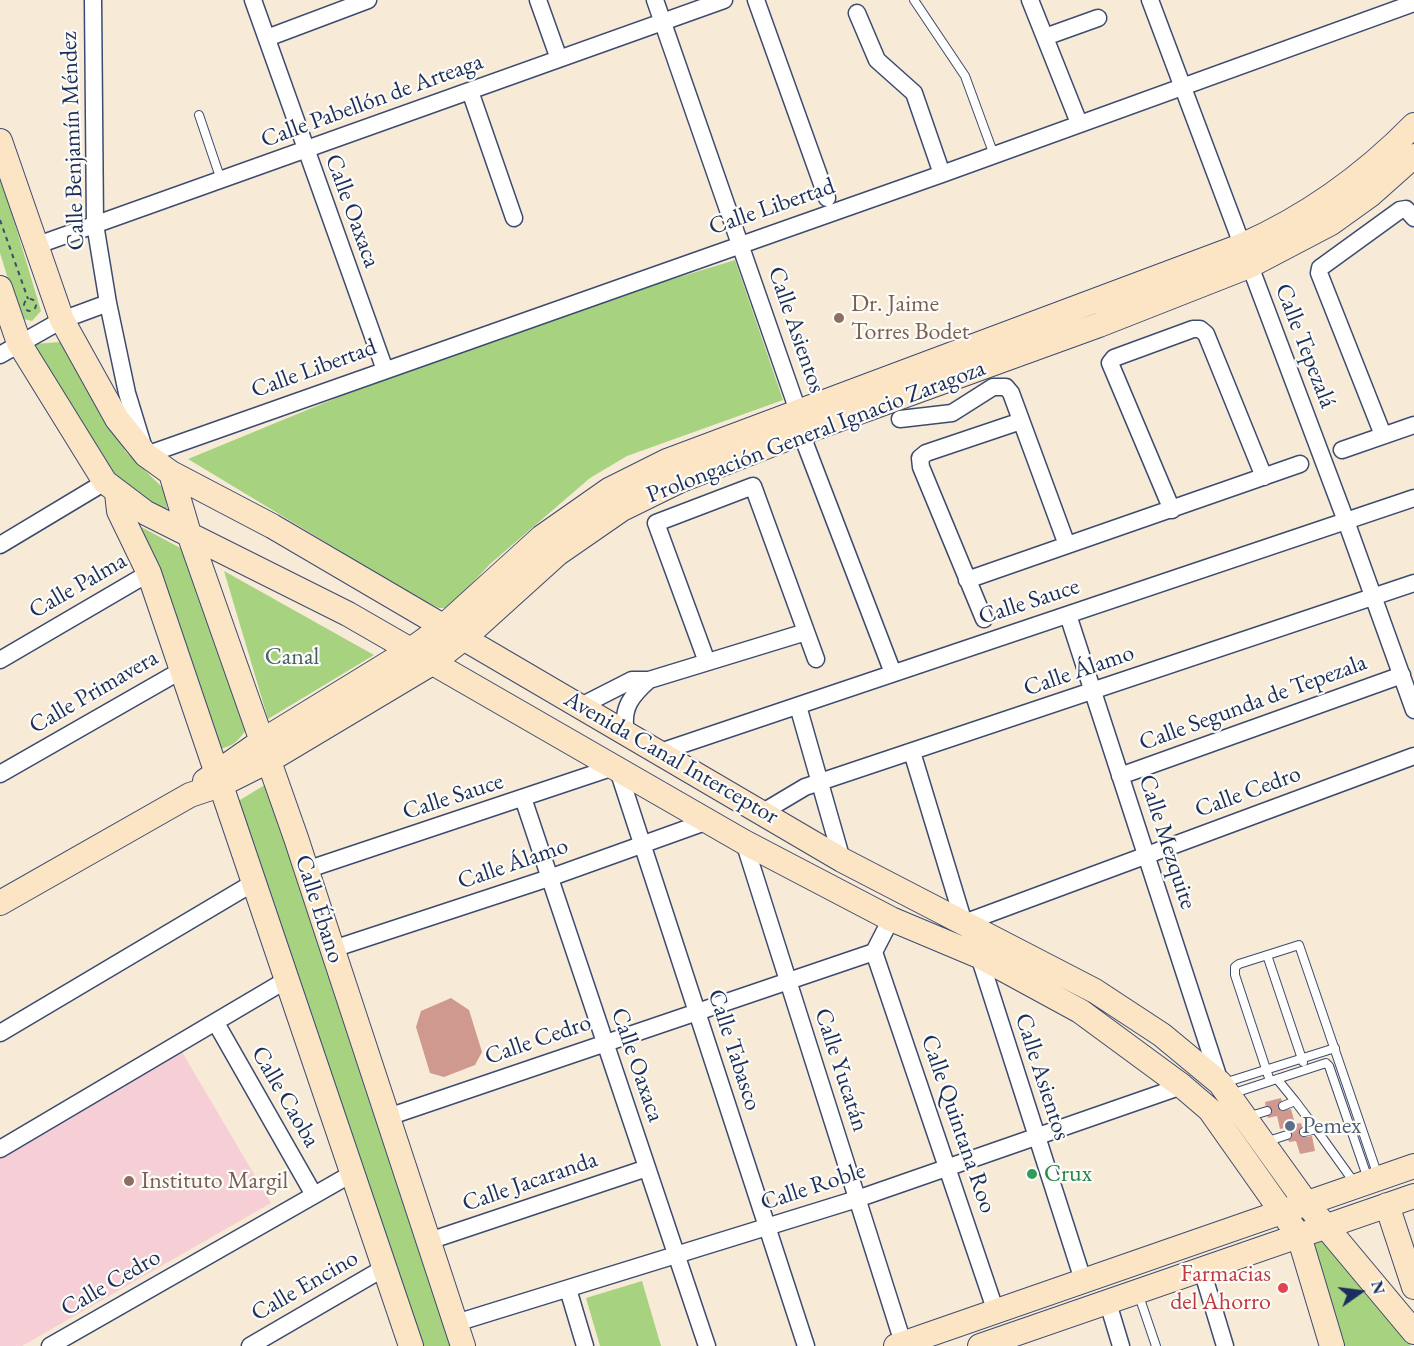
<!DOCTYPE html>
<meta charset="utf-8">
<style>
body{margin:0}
#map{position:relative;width:1414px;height:1346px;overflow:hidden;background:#f7ead6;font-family:"EB Garamond",serif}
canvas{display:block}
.north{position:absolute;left:1330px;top:1262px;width:60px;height:60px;-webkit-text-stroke:4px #fdfcf7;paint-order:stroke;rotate:76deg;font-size:16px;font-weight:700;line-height:24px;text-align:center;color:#1b2f5e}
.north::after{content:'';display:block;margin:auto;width:21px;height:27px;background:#1b2f5e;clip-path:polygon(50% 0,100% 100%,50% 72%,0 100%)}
</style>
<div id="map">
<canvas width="1414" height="1346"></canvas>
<div class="north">N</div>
</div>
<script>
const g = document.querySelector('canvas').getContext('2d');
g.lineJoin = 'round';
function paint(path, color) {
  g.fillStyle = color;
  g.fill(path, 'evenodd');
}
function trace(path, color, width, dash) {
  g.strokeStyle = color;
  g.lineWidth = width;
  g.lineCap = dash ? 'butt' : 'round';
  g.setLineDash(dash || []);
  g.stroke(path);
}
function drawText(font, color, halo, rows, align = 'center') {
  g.font = font + ' "EB Garamond",serif';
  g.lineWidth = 4.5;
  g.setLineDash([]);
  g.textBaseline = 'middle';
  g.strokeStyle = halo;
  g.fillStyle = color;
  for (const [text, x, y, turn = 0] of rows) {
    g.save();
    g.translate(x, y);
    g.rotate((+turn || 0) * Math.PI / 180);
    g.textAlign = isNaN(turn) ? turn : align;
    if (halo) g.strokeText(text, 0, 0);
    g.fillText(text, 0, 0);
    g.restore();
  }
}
const built = new Path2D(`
 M182 1052 271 1203 22 1346H0V1159Z`);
const green = new Path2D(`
 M0 174 41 311 32 321 20 318 0 253Z
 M735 260 783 400 627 456 590 478 490 564 449 608H439L418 598 188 459 375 382 601 301Z
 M60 342 126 452 164 489 168 513 122 488 64 402 35 344Z
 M132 522 184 550 247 728C238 742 232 748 215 749Z
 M224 571 374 655 268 719Z
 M268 783 457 1346H415L235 803Z
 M1321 1238 1411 1346H1338L1307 1248Z
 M642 1281 661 1346H600L586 1298Z`);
const building = new Path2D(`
 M451 998 469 1010 482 1052 475 1065 444 1077 430 1073 416 1027 421 1011Z
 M1281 1098 1284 1110 1291 1109 1295 1124 1301 1123 1305 1137 1312 1136 1315 1151 1300 1154 1296 1141 1289 1142 1285 1128 1280 1129 1277 1116 1268 1118 1265 1102Z`);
const path = new Path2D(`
 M0 220 28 299
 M24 305a6 6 0 1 1 12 0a6 6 0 1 1-12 0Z`);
const lane = new Path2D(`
 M914 0 965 76 994 155
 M199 115 221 180
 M1267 955 1303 1062
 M1277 1079 1295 1101
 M1270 1081 1235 975V967L1239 964 1299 945 1378 1176
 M1224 1083 1335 1048
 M1231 1094 1326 1063 1329 1066 1368 1179
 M1283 1106 1295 1101 1316 1129 1304 1132
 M1247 1117 1267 1111
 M1316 1129 1356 1185
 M1265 1142 1287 1135
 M1138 1293 1156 1346`);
const street = new Path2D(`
 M93 0 95 224 108 303 127 393 146 455 942 174 1414 3
 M253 0 385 370
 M538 0 559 59
 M655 0 798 411 801 433 893 673
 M756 0 827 198
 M1030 0 1079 123
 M1150 0 1346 521 1414 710
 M857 13 877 60 914 93 942 174
 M1045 37 1098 18
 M267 38 368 0
 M470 91 514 218
 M35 246 724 0
 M0 355 62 320 108 303
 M900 419 952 413 993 387H1006L1011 393 1067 545
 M1383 435 1319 273 1320 268 1400 210 1406 209 1414 218
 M1342 450 1414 425
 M1172 510 1110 363 1114 358 1193 329H1200L1206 334 1264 477
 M0 545 105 482
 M967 580 1300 464
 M1068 615 1220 1082
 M984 619 921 467 920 458 926 453 1021 421
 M0 660 149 573
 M707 662 656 523 753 486 816 659
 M581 706 632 680H649L806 632
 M798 706 842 860
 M626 732C621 708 632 695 649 680
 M660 752 1414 498
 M912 752 964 923 1414 756
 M618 770 806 1346
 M0 774 182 670
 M1120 776 1402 675
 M523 798 707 1346
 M763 812 805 787 1414 583
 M744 842 904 1346
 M306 870 614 767
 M333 949 549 878 708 821
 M874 952 996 1312
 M979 956 1083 1280
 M216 1023 314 1195
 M0 1033 253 883
 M388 1117 874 952 891 919
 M0 1149 288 979
 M429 1241 647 1168
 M1202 1270 1225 1346
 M568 1289 585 1346
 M1108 1303 1121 1346
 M456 1323 857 1199 1182 1086
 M50 1346 353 1173
 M250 1346 384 1268`);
const secondary = new Path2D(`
 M0 141 62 320 117 419 146 455 171 473 272 526 842 860 1095 991 1162 1035 1220 1083 1307 1204 1414 1332
 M0 288 19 343 105 482 146 513 348 614 744 842 891 919 979 956 1080 1011 1182 1086 1210 1110 1299 1236 1332 1346
 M171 473 189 534 296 838 463 1346
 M117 493 119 511 149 573 411 1346
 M205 781 262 741 412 649 444 626 542 537 609 490 667 461 1241 246C1307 217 1364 176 1414 125
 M0 903 190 795 220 785 268 761 432 663 464 638 557 554 622 509 679 481 801 433 1099 325 1249 266 1331 223 1370 195 1414 156
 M1387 1205 1414 1287
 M896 1346 1414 1166
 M980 1346 1414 1196`);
const markers = [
 [839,318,6,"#8d6e63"],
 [1290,1126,6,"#5c6f8a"],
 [1032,1174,6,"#2e9e5b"],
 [129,1181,6,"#8d6e63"],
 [1283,1288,6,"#e0444e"]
];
const streetNames = [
 ["Calle Pabellón de Arteaga",372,101,-20],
 ["Calle Benjamín Méndez",73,141,-92],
 ["Calle Libertad",772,207,-19],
 ["Calle Oaxaca",352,211,70],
 ["Calle Asientos",796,330,71],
 ["Calle Tepezalá",1305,346,69],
 ["Calle Libertad",314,369,-20],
 ["Prolongación General Ignacio Zaragoza",816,432,-21],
 ["Calle Palma",78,586,-30],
 ["Calle Sauce",1029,602,-18],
 ["Calle Álamo",1079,671,-19],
 ["Calle Primavera",94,692,-30],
 ["Calle Segunda de Tepezala",1253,703,-20],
 ["Avenida Canal Interceptor",671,758,30],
 ["Calle Cedro",1248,792,-20],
 ["Calle Sauce",453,797,-18],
 ["Calle Mezquite",1167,842,72],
 ["Calle Álamo",513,864,-19],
 ["Calle Ébano",319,909,72],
 ["Calle Cedro",538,1040,-19],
 ["Calle Tabasco",734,1050,72],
 ["Calle Oaxaca",637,1065,71],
 ["Calle Yucatán",841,1070,72],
 ["Calle Asientos",1042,1077,72],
 ["Calle Caoba",285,1097,60],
 ["Calle Quintana Roo",958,1124,71],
 ["Calle Jacaranda",530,1182,-19],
 ["Calle Roble",813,1187,-18],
 ["Calle Cedro",111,1283,-30],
 ["Calle Encino",305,1286,-30]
];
const educationNames = [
 ["Dr. Jaime",851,304],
 ["Torres Bodet",851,332],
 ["Instituto Margil",141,1181]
];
const parkNames = [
 ["Canal",292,657]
];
const serviceNames = [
 ["Pemex",1302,1126]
];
const leisureNames = [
 ["Crux",1044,1174]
];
const healthNames = [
 ["Farmacias",1271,1274],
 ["del Ahorro",1271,1302]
];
paint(built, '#f6cfd6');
paint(green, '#a7d380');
paint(building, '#cf9990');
trace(lane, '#3c4b70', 10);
trace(street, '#3c4b70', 19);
trace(secondary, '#3c4b70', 26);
trace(path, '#3c4b70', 2, [4.5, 4.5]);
trace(lane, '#fff', 8);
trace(street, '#fff', 16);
trace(secondary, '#fce5c4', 24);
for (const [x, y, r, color] of markers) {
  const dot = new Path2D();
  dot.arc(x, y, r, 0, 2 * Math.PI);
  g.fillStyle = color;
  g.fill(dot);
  trace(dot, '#fdfcf7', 2);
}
drawText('24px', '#1b2f5e', '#fdfcf7', streetNames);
drawText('24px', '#785e54', '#fdfcf7', educationNames, 'left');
drawText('24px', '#456068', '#fdfcf7', parkNames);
drawText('24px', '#4e5e75', '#fdfcf7', serviceNames, 'left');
drawText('24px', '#27864d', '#fdfcf7', leisureNames, 'left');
drawText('24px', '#be3a42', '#fdfcf7', healthNames, 'right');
</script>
